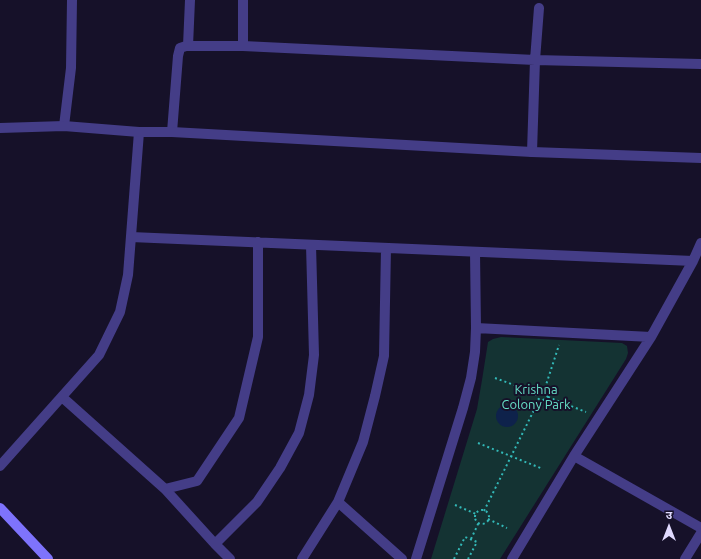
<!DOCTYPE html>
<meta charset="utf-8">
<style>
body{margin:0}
#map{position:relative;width:701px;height:559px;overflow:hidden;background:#161129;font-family:Ubuntu,"Noto Sans Devanagari",sans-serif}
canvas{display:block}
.north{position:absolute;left:649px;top:507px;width:40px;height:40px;-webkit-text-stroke:3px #161129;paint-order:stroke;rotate:0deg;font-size:11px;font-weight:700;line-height:16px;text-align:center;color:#e0dafe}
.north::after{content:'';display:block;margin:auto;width:14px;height:18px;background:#e0dafe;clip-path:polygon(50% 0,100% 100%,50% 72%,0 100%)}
</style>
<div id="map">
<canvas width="701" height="559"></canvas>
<div class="north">उ</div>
</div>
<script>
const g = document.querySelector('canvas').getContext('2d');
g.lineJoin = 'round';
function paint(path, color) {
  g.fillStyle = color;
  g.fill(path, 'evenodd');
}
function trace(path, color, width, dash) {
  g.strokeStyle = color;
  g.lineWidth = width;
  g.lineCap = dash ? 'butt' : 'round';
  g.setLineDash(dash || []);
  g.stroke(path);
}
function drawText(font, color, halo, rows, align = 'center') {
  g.font = font + ' Ubuntu,sans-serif';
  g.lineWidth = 4;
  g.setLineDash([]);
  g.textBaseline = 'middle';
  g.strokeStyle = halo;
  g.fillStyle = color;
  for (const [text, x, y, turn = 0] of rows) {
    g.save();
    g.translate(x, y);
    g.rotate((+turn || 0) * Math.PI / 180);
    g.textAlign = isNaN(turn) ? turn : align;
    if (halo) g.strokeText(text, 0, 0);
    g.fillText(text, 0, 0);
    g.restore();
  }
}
const green = new Path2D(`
 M501 337 622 343 627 346 628 353 626 359 500 559H431L477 409 482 380 488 342 493 339Z`);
const water = new Path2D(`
 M496 416a11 11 0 1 1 22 0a11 11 0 1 1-22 0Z`);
const path = new Path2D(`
 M495 378 536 393
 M536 394a6 6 0 1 1 12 0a6 6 0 1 1-12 0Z
 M545 388 559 345
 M548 397 586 412
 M478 443 543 469
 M455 505 476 514
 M475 517a7 7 0 1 1 14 0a7 7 0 1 1-14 0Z
 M484 511 539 400
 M488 519 507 528
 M471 539 479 522
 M454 559 465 537 477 542 468 559`);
const minor = new Path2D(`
 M243 0V46
 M188 46 190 0
 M64 126 71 68 72 0
 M172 132 178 56 180 48 186 46H243L535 60 701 64
 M532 152 535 60 539 8
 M131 237 693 261
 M476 328 651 337
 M62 397 165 489 215 544 230 559
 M574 456 701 528
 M0 466 99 355 120 312 128 275 139 132
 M165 489 197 481 239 418 258 337V242
 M338 502 402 559
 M215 544 257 502 280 468 299 433 309 395 314 355 311 245
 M302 559 338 502 363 442 375 396 384 356 386 248
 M416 559 463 408 471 378 475 352 476 328 475 252
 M512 559 574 456 651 337 693 261 701 243`);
const tertiary = new Path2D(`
 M0 128 64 126 139 132H172L532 152 701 158
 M685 559 701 533`);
const secondary = new Path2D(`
 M0 508 48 559`);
const parkNames = [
 ["Krishna",536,390],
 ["Colony Park",536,405]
];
paint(green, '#143333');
paint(water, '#0e224b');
trace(path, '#33b9b8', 2, [2, 3]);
trace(minor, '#443d87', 10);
trace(tertiary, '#443d87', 10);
trace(secondary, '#7e73fc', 10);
drawText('13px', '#66dec6', '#161129', parkNames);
</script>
